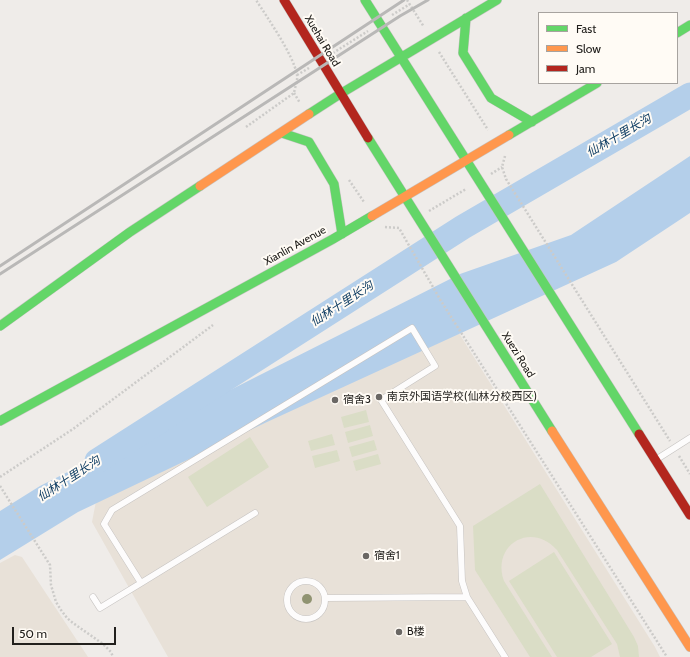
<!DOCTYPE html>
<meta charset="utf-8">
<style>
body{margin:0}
#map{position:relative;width:690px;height:657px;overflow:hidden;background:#efece9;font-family:Cabin,sans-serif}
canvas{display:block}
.legend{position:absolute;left:538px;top:12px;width:140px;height:72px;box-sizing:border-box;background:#fffbf5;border:1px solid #a7a39f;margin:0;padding:5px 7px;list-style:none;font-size:12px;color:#22201d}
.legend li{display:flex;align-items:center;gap:8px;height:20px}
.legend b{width:20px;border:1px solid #a7a39f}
.scale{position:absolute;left:12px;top:627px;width:104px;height:18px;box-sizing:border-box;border:2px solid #22201d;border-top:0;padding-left:5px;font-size:12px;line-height:14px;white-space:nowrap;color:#22201d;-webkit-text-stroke:3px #fffbf5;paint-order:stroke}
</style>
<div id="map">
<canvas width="690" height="657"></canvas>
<ul class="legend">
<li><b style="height:5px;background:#63d668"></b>Fast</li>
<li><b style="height:5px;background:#ff974d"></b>Slow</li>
<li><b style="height:5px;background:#b3261e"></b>Jam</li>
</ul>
<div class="scale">50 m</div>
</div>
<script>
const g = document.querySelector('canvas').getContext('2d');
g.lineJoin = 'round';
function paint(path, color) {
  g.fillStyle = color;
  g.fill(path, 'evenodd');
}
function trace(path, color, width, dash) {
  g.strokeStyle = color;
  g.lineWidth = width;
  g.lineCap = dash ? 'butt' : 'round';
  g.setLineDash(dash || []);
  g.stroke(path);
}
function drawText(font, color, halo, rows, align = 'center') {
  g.font = font + ' Cabin,"Noto Sans SC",sans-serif';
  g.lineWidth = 4;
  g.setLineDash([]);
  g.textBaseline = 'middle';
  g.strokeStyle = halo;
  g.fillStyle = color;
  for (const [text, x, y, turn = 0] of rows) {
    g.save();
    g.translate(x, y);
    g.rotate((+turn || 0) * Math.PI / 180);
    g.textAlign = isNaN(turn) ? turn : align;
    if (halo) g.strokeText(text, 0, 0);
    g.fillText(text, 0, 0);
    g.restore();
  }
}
const built = new Path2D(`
 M437 298 655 647 660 657H168L92 522 97 496Z
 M15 555 22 557 88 657H0V563Z`);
const green = new Path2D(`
 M366 410 369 422 344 428 341 417Z
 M370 425 373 436 348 443 345 432Z
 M332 434 335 445 311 451 308 441Z
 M250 437 269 467 207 507 188 477Z
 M374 440 377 450 352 457 349 447Z
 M337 450 340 461 315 468 312 456Z
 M378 454 381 464 356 471 353 461Z
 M540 484 634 637 638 646 639 657H620L617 644 557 550C532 521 491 544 504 581L552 657H530L475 570 473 526Z
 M554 552 612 644 591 657H557L509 581Z`);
const water = new Path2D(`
 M690 156V213L616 262 267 422 78 512 0 560V511L40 486 460 274 571 235Z`);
const river = new Path2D(`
 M97 461 463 227 690 95`);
const path = new Path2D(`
 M407 0 424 27
 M392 15 410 4
 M439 52 488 130
 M333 53 368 31
 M297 75 309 68
 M294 93 300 103
 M246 127 294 93C295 87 298 80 297 75 294 56 267 17 256 0
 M505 156 502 167 506 179 670 441
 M491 174 502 167
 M349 180 364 202
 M429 211 466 189
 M385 227 399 228 441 301 667 657
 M679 456 690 474
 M0 477 73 429 213 325
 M0 486 50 565 51 585 56 602 61 610 67 618 73 623 103 644 111 652 113 657`);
const lane = new Path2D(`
 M657 459 690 438
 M287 600a19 19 0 1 1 38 0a19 19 0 1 1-38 0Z
 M141 583 255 513
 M93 597 100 608 141 583 104 524 112 510 412 328 435 366 381 400 460 526 462 581 467 597
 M325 598 467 597 505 657`);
const fast = new Path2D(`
 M365 0 639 434
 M466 18 463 53 491 98 532 122
 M677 33 690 25
 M309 114 340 94 497 0
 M282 133 309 142 334 184 342 234
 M509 135 597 83
 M368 138 552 431
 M0 326 130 232 200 186
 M0 421 333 239 372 216`);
const slow = new Path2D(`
 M200 186 309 114
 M372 216 509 135
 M552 431 690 647`);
const jam = new Path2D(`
 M284 0 368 138
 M639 434 690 515`);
const rail = new Path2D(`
 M0 266 404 0
 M0 274 400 16 428 0`);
const trees = [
 [307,599]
];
const markers = [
 [379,397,4,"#6a6764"],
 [335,400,4,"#6a6764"],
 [366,556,4,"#6a6764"],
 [399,632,4,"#6a6764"]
];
const streetNames = [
 ["Xuehai Road",322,41,59],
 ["Xianlin Avenue",295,246,-29],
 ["Xuezi Road",518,355,58]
];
const poiNames = [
 ["南京外国语学校(仙林分校西区)",387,397],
 ["宿舍3",343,400],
 ["宿舍1",374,556],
 ["B楼",407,632]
];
const waterNames = [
 ["仙林十里长沟",619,136,-30],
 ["仙林十里长沟",342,304,-33],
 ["仙林十里长沟",69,479,-33]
];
paint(built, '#e8e1d8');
paint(green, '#daddc6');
paint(water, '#b4cfea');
trace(river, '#b4cfea', 25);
trace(lane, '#c6c3c1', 7);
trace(fast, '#c6c3c1', 10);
trace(slow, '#c6c3c1', 10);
trace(jam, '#c6c3c1', 10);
trace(path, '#cccbc9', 2.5, [2, 2]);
trace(lane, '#fdfcfc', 6);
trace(fast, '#63d668', 9);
trace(slow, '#ff974d', 9);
trace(jam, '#b3261e', 9);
trace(rail, '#b9b8b7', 3);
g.fillStyle = '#909371';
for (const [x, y] of trees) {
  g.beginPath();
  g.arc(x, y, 5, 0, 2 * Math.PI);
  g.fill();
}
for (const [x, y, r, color] of markers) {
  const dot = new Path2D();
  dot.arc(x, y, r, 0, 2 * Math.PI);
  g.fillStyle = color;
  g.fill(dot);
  trace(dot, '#fffbf5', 1.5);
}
drawText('11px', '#22201d', '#fffbf5', streetNames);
drawText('11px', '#22201d', '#fffbf5', poiNames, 'left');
drawText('italic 12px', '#0f3d63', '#fffbf5', waterNames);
</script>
